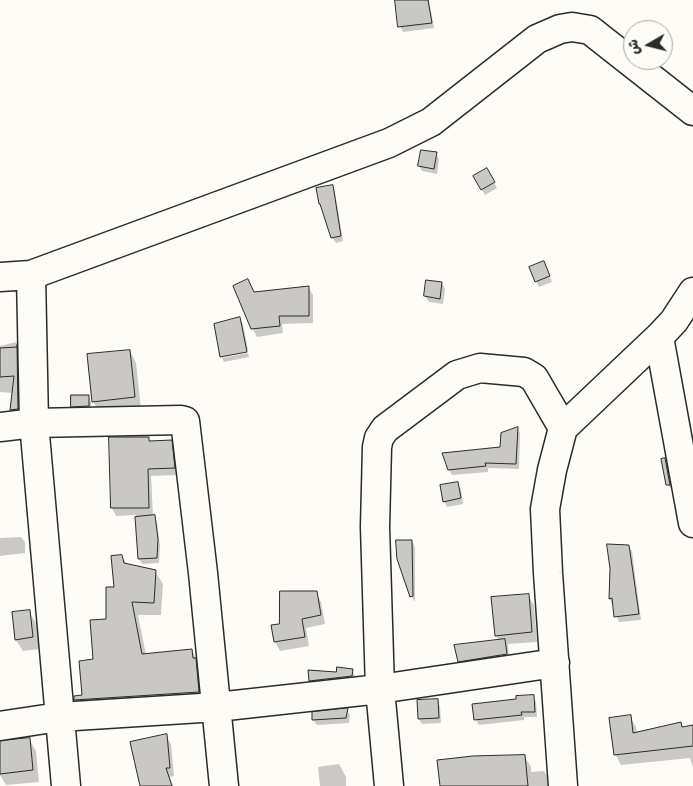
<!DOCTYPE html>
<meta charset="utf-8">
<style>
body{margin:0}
#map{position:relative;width:693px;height:786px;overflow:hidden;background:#fdfcf7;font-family:Kalam,"Playpen Sans Arabic",sans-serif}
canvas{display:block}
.north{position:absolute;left:623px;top:20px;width:50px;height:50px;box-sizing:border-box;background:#fdfcf7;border:1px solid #a9a8a5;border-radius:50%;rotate:262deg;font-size:14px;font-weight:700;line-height:20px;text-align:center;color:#2b2b2b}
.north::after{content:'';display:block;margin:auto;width:18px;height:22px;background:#2b2b2b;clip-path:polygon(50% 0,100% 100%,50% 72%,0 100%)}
</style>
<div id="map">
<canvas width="693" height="786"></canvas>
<div class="north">ش</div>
</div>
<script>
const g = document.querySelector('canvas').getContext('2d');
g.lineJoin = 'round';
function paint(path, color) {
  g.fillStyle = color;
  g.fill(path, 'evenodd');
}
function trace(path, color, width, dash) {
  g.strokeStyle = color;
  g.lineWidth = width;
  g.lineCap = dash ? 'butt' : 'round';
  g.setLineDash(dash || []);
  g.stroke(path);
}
const shadow = new Path2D(`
 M397 0H429L434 28 403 32 400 26Z
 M436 154 439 159 437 174 422 171 419 166Z
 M486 169 497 188 485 195 474 176Z
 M332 186 335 192 343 241 336 243 332 237Z
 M544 263 552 282 539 287 536 281Z
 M442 283 445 289 443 304 429 302 425 296Z
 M308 287 313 295V323L282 324 283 333 257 337 252 328 254 294Z
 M240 319 243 324 248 350 221 355Z
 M16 342 20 349 22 416 16 417 12 410 13 393 0 392V346Z
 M130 351 136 363 141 409 100 413 93 401Z
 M248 353 249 357 224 362 222 358Z
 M88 396 91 402V411L75 412 72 406Z
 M517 428 520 433 519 469 488 468V472L452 475 449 470 502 449Z
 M148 439 151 442H171L175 450 178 475 151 476 153 516H154L157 522 160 546 159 563 142 564 139 559 136 515 116 516 112 508Z
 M665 459 668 465 672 490 667 484Z
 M457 484 461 489 463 504 447 507 444 501Z
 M21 537 25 542V553L0 556V538Z
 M412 541 415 547V602L411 596Z
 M628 546 632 551 641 620 619 622 610 599Z
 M122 556 127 565 155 571 163 584 161 615H138L146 655 192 651 199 664 206 705 83 713 75 700V697H83L108 620Z
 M316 593 321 602 325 624 306 628 309 646 280 651 275 642 280 625Z
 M528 595 534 605 537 642 508 644 509 660 462 667 459 661 499 641 496 635Z
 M29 612 36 623 39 649 23 651 16 640Z
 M352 670 355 676 354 682 313 686 310 681Z
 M533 696 536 702 537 717H524V720L479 725 476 720 474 705 517 700Z
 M437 700 440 706 441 723 422 724 419 719Z
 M347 710 350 715 349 723 317 725 313 720Z
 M630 716 636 727 637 733 680 724 683 728 693 727V768L690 758 621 765 615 754Z
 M166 736 171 744 174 776 170 777 173 786H143Z
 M29 739 36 751 39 782 6 785 0 775V742Z
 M525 757 531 767V772L544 771 550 781V786H442Z
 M339 764 346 777V786H320L318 767Z`);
const building = new Path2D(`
 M395 0H428L432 23 398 27Z
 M421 150 437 152 434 169 418 166Z
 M487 168 495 182 481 190 473 176Z
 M333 185 341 236 331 238 320 204H319L316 188Z
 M544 261 550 276 535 282 529 267Z
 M248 279 254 292 309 286V316H279L280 326 251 329 233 286Z
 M426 280 442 282 440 299 424 296Z
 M240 317 247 352 220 357 214 324Z
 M17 345 18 409 10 410 14 376 0 377V348L17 347Z
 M130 350 135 397 92 402 87 354Z
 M71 395H89V406L71 407Z
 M518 427 516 464 485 463 486 466 448 470 442 453 500 447 501 433Z
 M109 437H149V441L172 440 175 468 148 469 149 508H111Z
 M665 458 670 485H666L661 459Z
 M458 482 461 498 443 502 440 485Z
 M155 515 158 539 157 558 138 559 135 517Z
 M396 540H412L413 596 410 597 397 559Z
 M607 544 629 545 639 614 614 617 612 598 609 599 610 569Z
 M122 555 124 563 156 570 154 603 132 602 142 654 192 649 193 658H196L199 692 74 700V696L82 695 79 661 93 659 90 620 106 619V587H114L111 556Z
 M280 591H317L321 615 302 619 305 637 274 642 271 625 279 624Z
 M529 594 532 632 495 636 491 597Z
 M30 610 33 637 15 640 12 612Z
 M505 639 507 654 458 662 454 645Z
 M337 667 353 669 352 676 309 681 308 670 336 672Z
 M534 695 535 712H521L522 715 474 720 472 704 516 699V696Z
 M438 699 439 718 418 719 417 700Z
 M348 708 346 718 312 720V712Z
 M631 715 633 733 681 722 682 727 693 725V746L614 755 609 718Z
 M167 734 170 768H166L172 786H140L130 742Z
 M30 738 33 770 0 774V741Z
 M525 755 528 786H440L437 760 473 756Z`);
const minor = new Path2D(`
 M31 275 389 143 431 122 537 39 560 29 572 27 590 30 693 111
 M0 277 31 275 34 423 66 786
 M659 337 693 523
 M0 427 34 423 181 420 185 421 203 573 224 786
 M0 726 59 717 217 707 380 689 555 663
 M389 786 380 689 375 527 377 447 379 438 385 429 457 375 480 368 524 372 534 378 563 428
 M563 786 548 573 545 509 552 470 563 428 659 337 674 321 693 292`);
paint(shadow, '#0003');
paint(building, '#c9c8c4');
trace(building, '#2b2b2b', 1);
trace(minor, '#2b2b2b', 31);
trace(minor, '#fdfcf7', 28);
</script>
